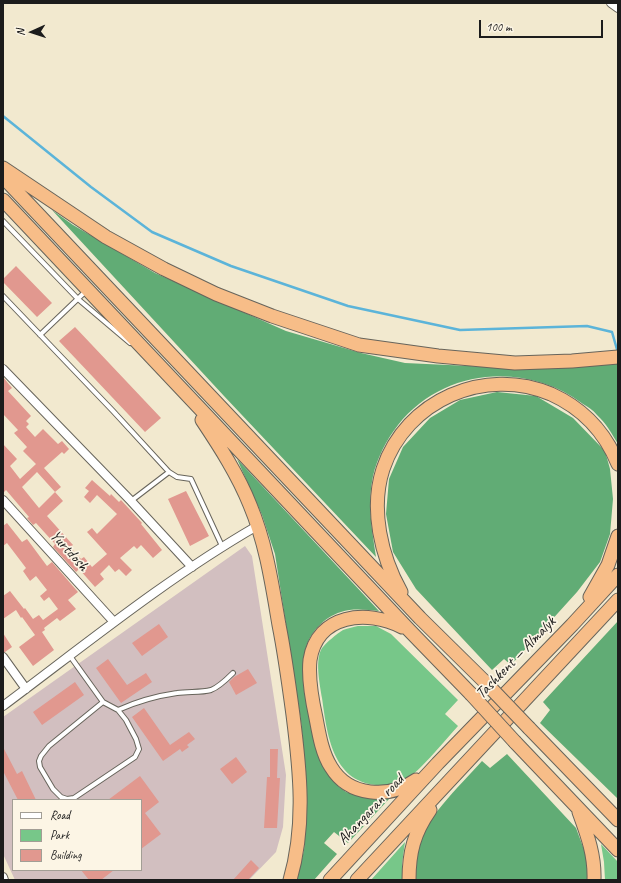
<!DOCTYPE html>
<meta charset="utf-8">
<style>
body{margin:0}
#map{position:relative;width:621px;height:883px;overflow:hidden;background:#f2e9cf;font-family:Caveat,sans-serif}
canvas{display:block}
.frame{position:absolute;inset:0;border:4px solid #1c1c1c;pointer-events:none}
.legend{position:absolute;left:12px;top:799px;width:130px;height:72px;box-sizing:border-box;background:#fcf5e5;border:1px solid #a29e95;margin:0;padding:5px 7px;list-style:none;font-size:12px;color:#1c1c1c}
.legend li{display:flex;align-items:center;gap:8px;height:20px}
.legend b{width:20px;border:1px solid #a29e95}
.north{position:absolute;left:12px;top:12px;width:40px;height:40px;-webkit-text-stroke:3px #fcf5e5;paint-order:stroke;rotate:267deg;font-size:11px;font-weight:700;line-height:16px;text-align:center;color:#1c1c1c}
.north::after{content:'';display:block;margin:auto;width:14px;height:18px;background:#1c1c1c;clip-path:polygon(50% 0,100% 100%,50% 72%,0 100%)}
.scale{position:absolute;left:479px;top:20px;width:124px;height:18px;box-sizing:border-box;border:2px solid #1c1c1c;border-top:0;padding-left:5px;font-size:12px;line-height:14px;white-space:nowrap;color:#1c1c1c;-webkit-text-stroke:3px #fcf5e5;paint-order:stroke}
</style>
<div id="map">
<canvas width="621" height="883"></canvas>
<div class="frame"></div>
<ul class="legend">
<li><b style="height:5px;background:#fff"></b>Road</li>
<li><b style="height:11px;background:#77c789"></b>Park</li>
<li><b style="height:11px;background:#e1988f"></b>Building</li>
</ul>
<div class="north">N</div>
<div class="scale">100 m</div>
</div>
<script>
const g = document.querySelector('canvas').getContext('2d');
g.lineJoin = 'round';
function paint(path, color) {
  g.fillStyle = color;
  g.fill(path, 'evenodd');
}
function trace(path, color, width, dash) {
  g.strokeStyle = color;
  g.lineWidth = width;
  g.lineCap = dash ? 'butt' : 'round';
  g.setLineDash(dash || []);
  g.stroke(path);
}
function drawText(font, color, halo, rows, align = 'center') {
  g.font = font + ' Caveat,sans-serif';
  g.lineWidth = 3.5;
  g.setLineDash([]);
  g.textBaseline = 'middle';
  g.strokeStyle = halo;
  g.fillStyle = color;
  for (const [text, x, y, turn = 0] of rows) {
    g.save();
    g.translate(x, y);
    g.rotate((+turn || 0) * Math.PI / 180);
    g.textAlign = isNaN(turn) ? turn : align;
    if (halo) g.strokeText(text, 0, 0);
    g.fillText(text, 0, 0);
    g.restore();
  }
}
const industrial = new Path2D(`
 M245 546 252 556 286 775 283 827 276 852 249 880H15L3 854V717ZM13 800H141V870H13Z`);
const green = new Path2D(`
 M358 626H376L391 634 458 700 445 714 458 726C445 740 416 777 400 783 393 786 384 785 376 785 332 781 327 733 322 698 320 685 315 662 321 650 324 644 338 633 343 630 348 628 354 627 358 626Z
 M405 842 402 864 403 880H371Z
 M601 844 618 862V880H605L604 862Z`);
const forest = new Path2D(`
 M52 210 73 225 155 273 286 331 361 353 405 363 513 368 618 362V444C612 434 606 423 597 415 593 410 588 407 583 404 526 361 443 368 398 425 387 439 377 458 373 476 367 503 372 530 376 557L224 396Z
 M497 392 536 396 573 418 605 451 610 469 613 499 610 534 600 562 577 592 511 665 504 659 492 670 416 589 393 552 386 514 389 479 403 447 430 418 460 400Z
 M237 459 379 611C367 610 353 608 341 612 324 617 308 634 305 652 304 657 304 663 303 668L324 768 338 786 346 792 371 799H389L348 843 334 832 324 843 337 854 314 880H297L304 850 307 810 305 764 301 721 275 554 262 515Z
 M618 621V799L540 723 550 710 543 702Z
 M507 754 576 828 586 855 588 871V880H414C414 872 413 863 415 855 421 821 460 786 482 761L490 768Z`);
const stream = new Path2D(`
 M3 116 91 187 152 232 231 266 348 306 460 330 587 326 612 332 618 353`);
const building = new Path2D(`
 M16 266 52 303 37 317 3 282V279Z
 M75 327 161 418 145 432 59 341Z
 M3 377 12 388 8 391 31 416 26 421 29 424 26 427 35 437 43 429 58 444 62 441 69 449 64 454 62 452 44 468 61 487 55 492 63 501 47 516 73 545 70 547 81 559 84 557 92 567 107 554 87 532 92 528 97 534 117 514 97 495 90 503 84 497 89 491 85 488 92 480 110 496 111 494 119 502 121 500 142 523 141 524 162 550 153 558 141 545 137 549 134 546 120 558 132 570 126 576 119 569 115 572 109 565 100 574 104 579 95 587 79 569 76 572 53 547 55 544 36 523 33 525 27 518 29 517 6 490 3 493V444L17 459 10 466 20 479 36 464 23 451 27 447 14 433 18 430 3 414ZM37 472 55 492 39 508 22 487Z
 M186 491 209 536 190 546 168 499Z
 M7 523 22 542 27 539 47 566 52 562 78 592 68 600 76 609 60 621 57 618 44 628 45 630 42 632 54 650 33 666 19 647 35 635 22 617 21 618 16 610 3 619V596L10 591 24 609 25 608 33 619 39 615 43 620 58 609 49 597 44 601 40 596 47 590 36 576 30 581 23 571 26 568 7 543 3 546V526Z
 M159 624 168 637 142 656 132 643Z
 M3 633 12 647 5 652H3Z
 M108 659 127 685 146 673 152 682 121 703 96 668Z
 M248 669 257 683 236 695 229 682 234 677Z
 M75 682 84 695 42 725 33 712Z
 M144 708 170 745 189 732 195 739 187 745 189 747 182 752 180 749 163 761 132 717Z
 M3 747 17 774 22 771 36 800H18L3 771Z
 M270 749H278L277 778H280L277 828H264L267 777H270Z
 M236 757 247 772 232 784 220 769Z
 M140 776 159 802 145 813 161 834 141 849V800H108Z
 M251 860 259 868 248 880H233Z
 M81 870H114L101 880H89Z`);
const service = new Path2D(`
 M3 221 78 299 130 343
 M3 296 113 411 169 472 177 477 191 479 222 546
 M40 335 86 291
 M131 501 169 472
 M70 656 103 702 118 710 126 720 136 739 139 749 135 757 74 798 67 799 61 797 53 789 40 767 39 761 41 756 49 746 103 702
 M118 710C138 701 156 696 177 693 188 691 200 693 211 690 219 687 227 679 233 673`);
const minor = new Path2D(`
 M611 3 618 8
 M3 369 131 501 192 567
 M3 500 114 622
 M3 657 26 689
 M3 706C86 644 167 578 257 526
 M3 877 4 880`);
const trunk = new Path2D(`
 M3 168 106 237 164 269 216 294 272 316 359 345 438 356 515 363 572 361 618 357
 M3 177 420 618 484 681
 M3 200 409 630 471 694
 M202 420C220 447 238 475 250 505 266 543 272 584 279 625 285 655 289 685 293 715 300 770 306 825 290 880
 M401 592C381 556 370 509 383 469 406 400 485 366 551 394 582 408 605 432 618 464
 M590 597 608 565 618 536
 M402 627C367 609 317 614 310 660 308 679 312 700 316 718 319 734 322 753 331 767 349 797 389 799 416 780
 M529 728 618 820
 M515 742 618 850
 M579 812C587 834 595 855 594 880
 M330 880 438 763 572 625 618 575
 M357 880 618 600
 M409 880C409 852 414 833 430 810`);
const trunkBridge = new Path2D(`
 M484 681 529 728
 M471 694 515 742`);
const streetNames = [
 ["Yurtdosh",69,551,48],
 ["Tashkent — Almalyk",516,658,-46],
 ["Ahangaran road",371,810,-47]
];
paint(industrial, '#d2bfc0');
paint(green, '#77c789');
paint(forest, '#61ac75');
trace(stream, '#5cb4d9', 2.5);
paint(building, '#e1988f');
trace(service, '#67645b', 6);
trace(minor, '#67645b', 10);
trace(trunk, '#67645b', 15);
trace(service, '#fff', 4);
trace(minor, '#fff', 8);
trace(trunk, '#f7bd88', 13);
trace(trunkBridge, '#67645b', 15, []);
trace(trunkBridge, '#f7bd88', 13);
drawText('16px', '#1c1c1c', '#fcf5e5', streetNames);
</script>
